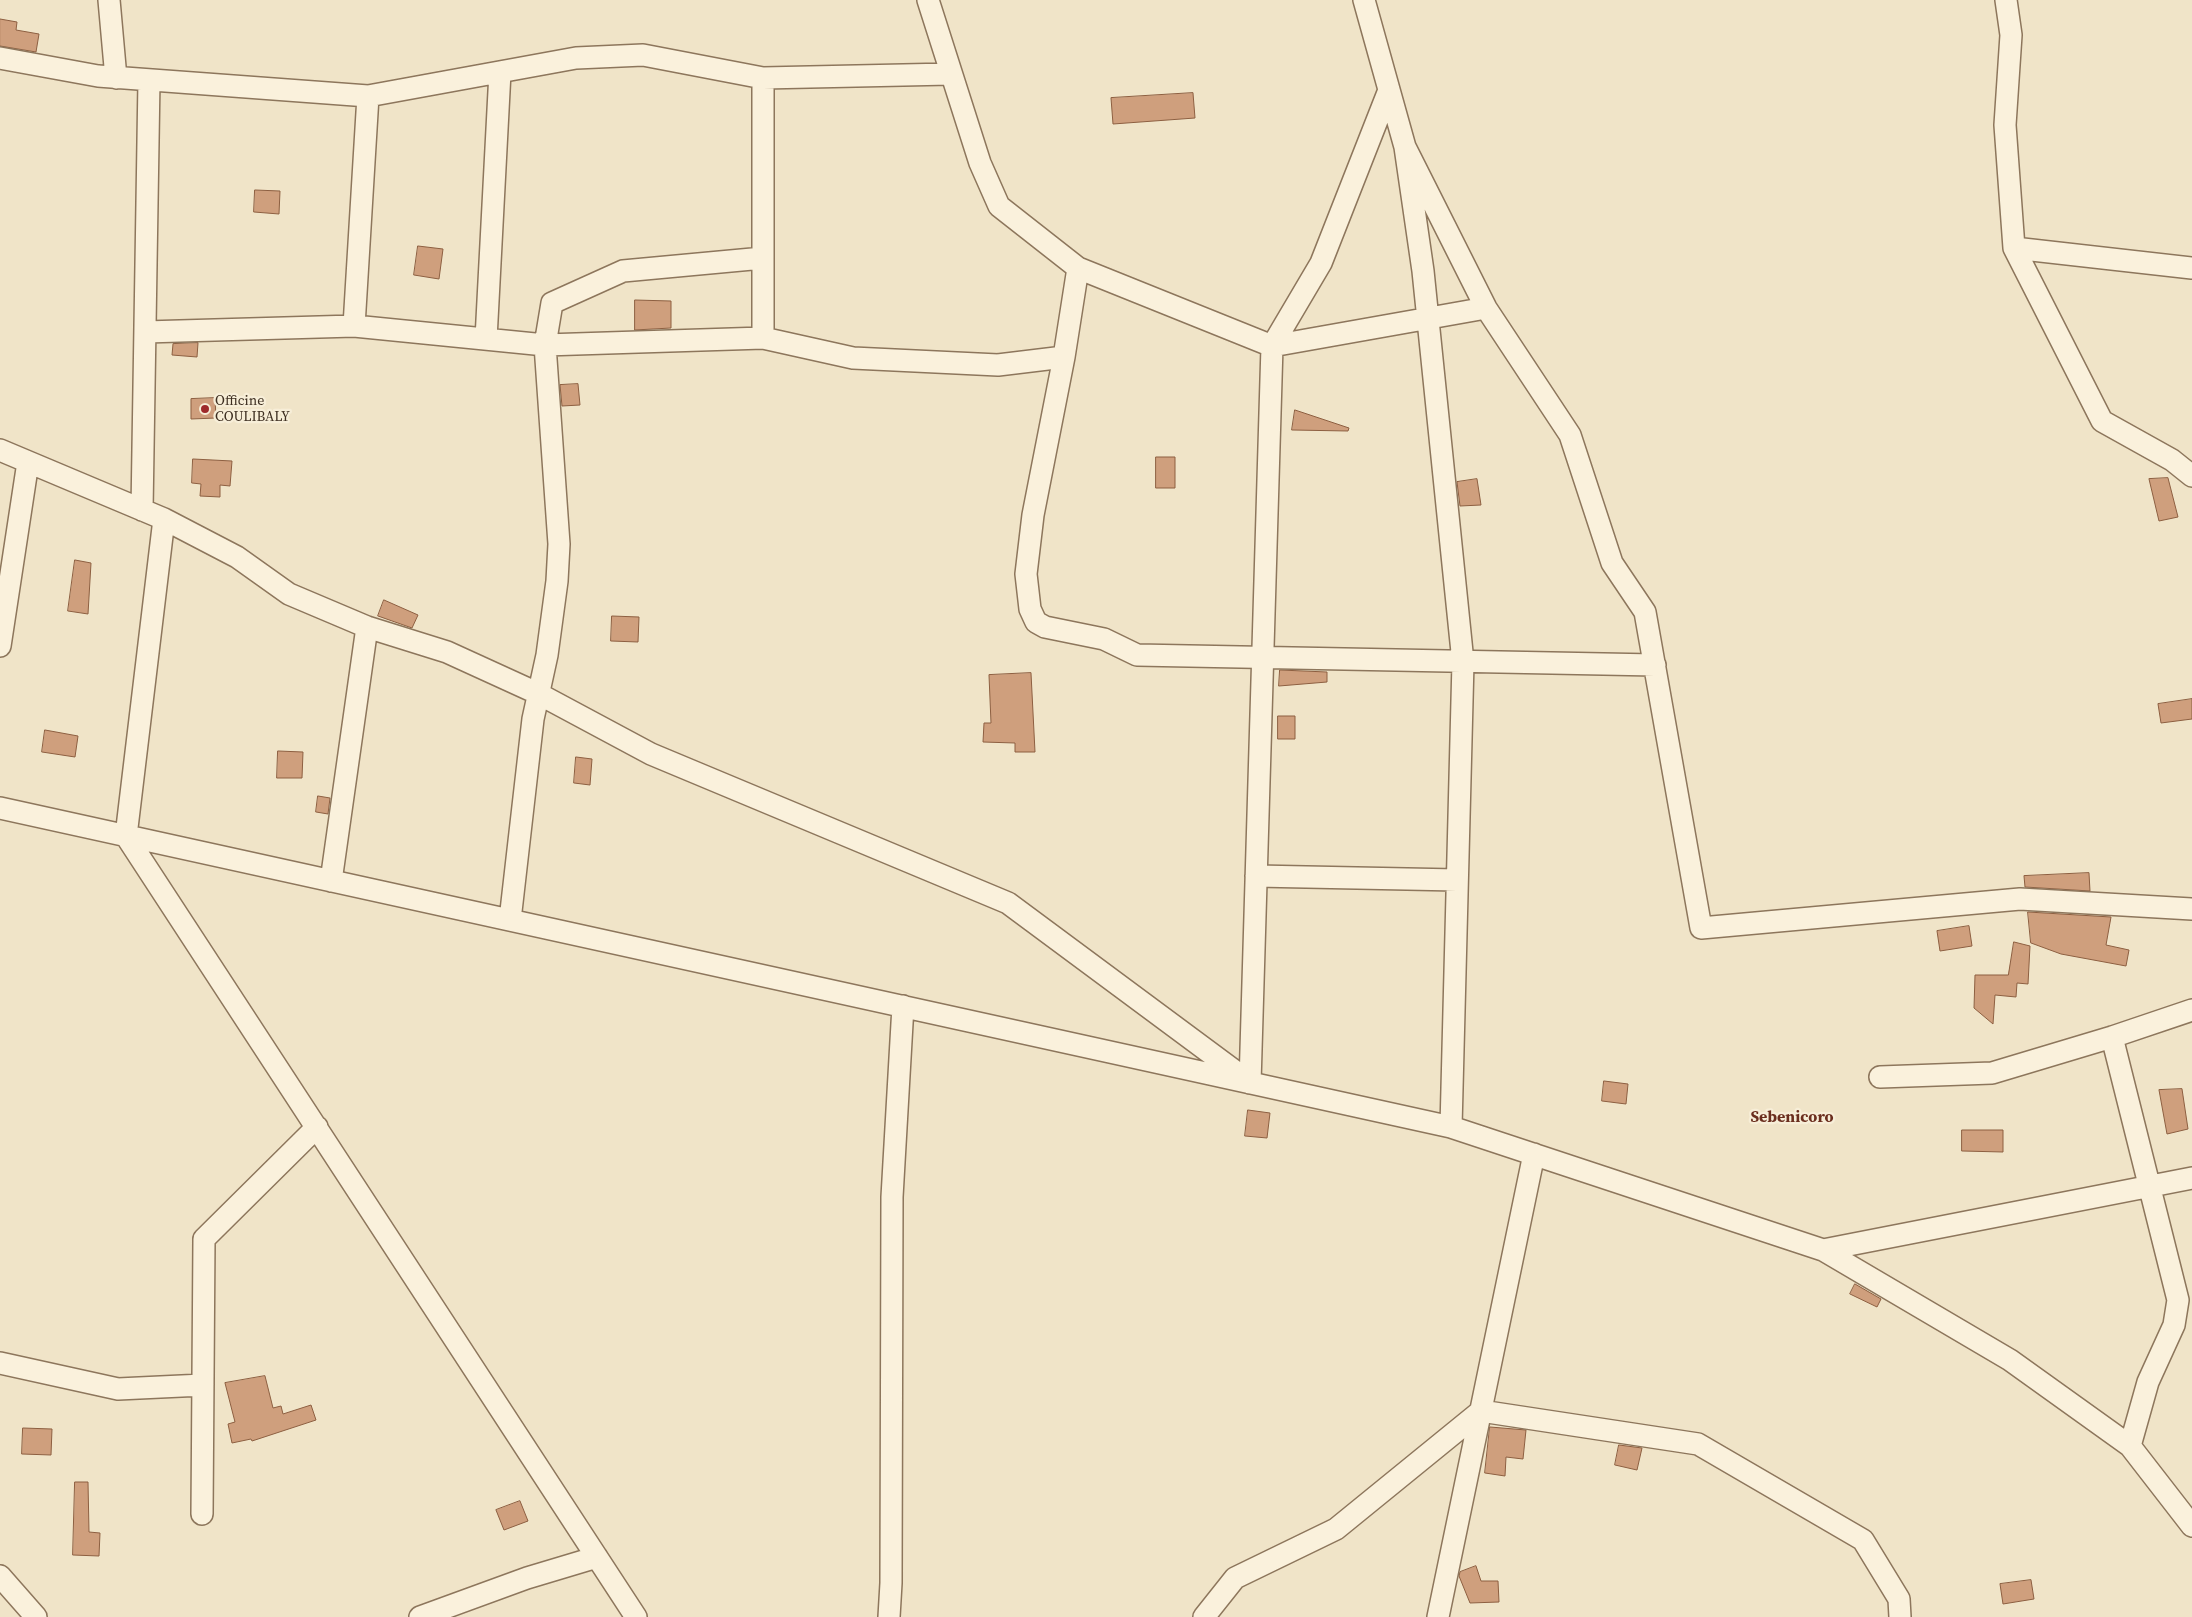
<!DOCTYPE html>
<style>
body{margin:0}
canvas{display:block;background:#f0e4c8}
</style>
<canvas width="2192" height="1617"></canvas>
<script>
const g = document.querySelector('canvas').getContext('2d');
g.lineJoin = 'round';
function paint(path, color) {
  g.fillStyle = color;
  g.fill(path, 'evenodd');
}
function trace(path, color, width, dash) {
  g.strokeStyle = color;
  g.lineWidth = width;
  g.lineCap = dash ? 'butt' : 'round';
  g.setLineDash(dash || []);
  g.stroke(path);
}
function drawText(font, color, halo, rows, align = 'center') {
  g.font = font + ' "Source Serif 4",serif';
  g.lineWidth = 4.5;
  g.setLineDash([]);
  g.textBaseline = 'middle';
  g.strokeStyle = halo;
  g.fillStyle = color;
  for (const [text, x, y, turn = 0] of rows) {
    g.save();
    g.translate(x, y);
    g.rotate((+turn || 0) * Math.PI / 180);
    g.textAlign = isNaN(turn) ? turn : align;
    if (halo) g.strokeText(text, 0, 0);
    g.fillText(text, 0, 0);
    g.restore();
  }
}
const building = new Path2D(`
 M0 19 17 22 16 30 39 34 36 52 0 46Z
 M1193 93 1195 118 1113 124 1111 98Z
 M255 190 280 191 279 214 254 212Z
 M418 246 443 249 439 279 414 275Z
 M635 300 671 301V328L635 330Z
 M198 343 197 357 172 355 173 344Z
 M578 384 580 405 562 406 560 385Z
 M215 398 216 418 191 419V399Z
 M1295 410 1349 428 1348 431 1292 430Z
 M1156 457H1175V488H1156Z
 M193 459 232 461 230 486 220 485V497L200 496 201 484 192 483Z
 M2168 478 2178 517 2159 521 2149 479Z
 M1477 479 1481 505 1460 506 1457 482Z
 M75 560 91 563 88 614 68 611Z
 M384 600 418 615 412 628 378 616Z
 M612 616 639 617 638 642 611 641Z
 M1280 670 1327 672V682L1279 686Z
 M1031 673 1035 752H1015V743L983 742 984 723H991L989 675Z
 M2192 699V719L2161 723 2158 704Z
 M1278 716H1295V739H1278Z
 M45 730 78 736 75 757 42 752Z
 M278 751 303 752 302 778H277Z
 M576 757 592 759 590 785 574 783Z
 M318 796 330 798 328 814 316 812Z
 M2089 873 2090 891 2025 887 2024 876Z
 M2028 912 2111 917 2106 945 2129 950 2126 966 2061 954 2031 943Z
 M1969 926 1972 946 1940 951 1937 931Z
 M2014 942 2030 946 2028 984 2017 983 2016 997 1995 995 1993 1024 1974 1008 1975 975H2008Z
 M1604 1081 1628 1084 1626 1104 1602 1101Z
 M2182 1089 2188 1129 2167 1134 2159 1090Z
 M1248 1110 1270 1113 1267 1138 1245 1136Z
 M1962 1130H2003V1152L1962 1151Z
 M1855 1284 1881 1299 1877 1307 1850 1294Z
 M265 1376 273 1408 281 1406 283 1414 311 1405 316 1420 252 1441 251 1439 232 1443 228 1424 235 1422 225 1383Z
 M1490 1427 1526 1430 1523 1459 1506 1457 1505 1476 1485 1473Z
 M23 1428 52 1429 51 1455 22 1454Z
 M1619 1445 1642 1448 1637 1470 1615 1465Z
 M75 1482H88L89 1532 100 1533 99 1556 73 1555Z
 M520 1501 528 1521 504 1530 496 1510Z
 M1476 1566 1481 1581H1498L1499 1602 1470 1603 1459 1576 1460 1572Z
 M2031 1580 2034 1599 2003 1604 2000 1584Z`);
const minor = new Path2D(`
 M109 0 116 78
 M928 0 980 163 999 206 1078 268 1272 346 1486 308
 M1364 0 1405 147 1423 271 1463 662 1451 1127
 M2006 0 2011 35 2005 125 2014 248 2102 421 2172 460 2192 476
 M0 58 98 76 368 96 576 58 643 55 763 78 950 74
 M763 78V338
 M1405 147 1486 308 1570 435 1612 563 1645 612 1701 928 2020 899 2192 909
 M2014 248 2192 268
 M1078 268 1064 357 1033 515 1026 574 1030 609 1036 622 1045 627 1104 639 1137 655 1655 665
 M354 326 368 96
 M145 332 354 326 545 345 763 338 853 358 998 365 1064 357
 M486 339 500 72
 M0 450 164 519 237 557 289 594 367 627 447 652 539 694 651 754 1008 903 1244 1078
 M142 510 149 80
 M164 519 126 836 636 1617
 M0 646 28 462
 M0 808 1451 1127 1823 1250 2010 1360 2130 1446 2192 1526
 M1256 876 1457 880
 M331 881 367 627
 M510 920 533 719 547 655 557 581 559 544 545 345 552 303 623 271 763 258
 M2112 1037 2178 1300 2174 1325 2148 1382 2130 1446
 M1880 1077 1992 1073 2112 1037 2192 1010
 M1250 1083 1272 346 1321 263 1389 90
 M1823 1250 2192 1178
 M0 1363 118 1389 203 1385
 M202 1514 204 1239 317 1127
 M0 1576 36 1617
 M420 1617 527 1578 597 1557
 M889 1617 891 1583 892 1197 903 1006
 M1204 1617 1235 1578 1336 1529 1481 1411 1698 1444 1863 1540 1899 1599 1900 1617
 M1438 1617 1534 1154`);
const markers = [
 [205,409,5,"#9e2a2b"]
];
const poiNames = [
 ["Officine",215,401],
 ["COULIBALY",215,417]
];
const quarterNames = [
 ["Sebenicoro",1792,1118]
];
paint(building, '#cf9f7d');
trace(building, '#8d5f41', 1);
trace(minor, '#8d765c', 24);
trace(minor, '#faf1dc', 21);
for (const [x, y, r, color] of markers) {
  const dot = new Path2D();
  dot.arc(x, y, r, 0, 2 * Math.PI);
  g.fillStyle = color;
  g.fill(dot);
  trace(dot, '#f7eed8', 2);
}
drawText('14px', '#3d2e20', '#f7eed8', poiNames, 'left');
drawText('bold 16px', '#6b2e1e', '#f7eed8', quarterNames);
</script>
